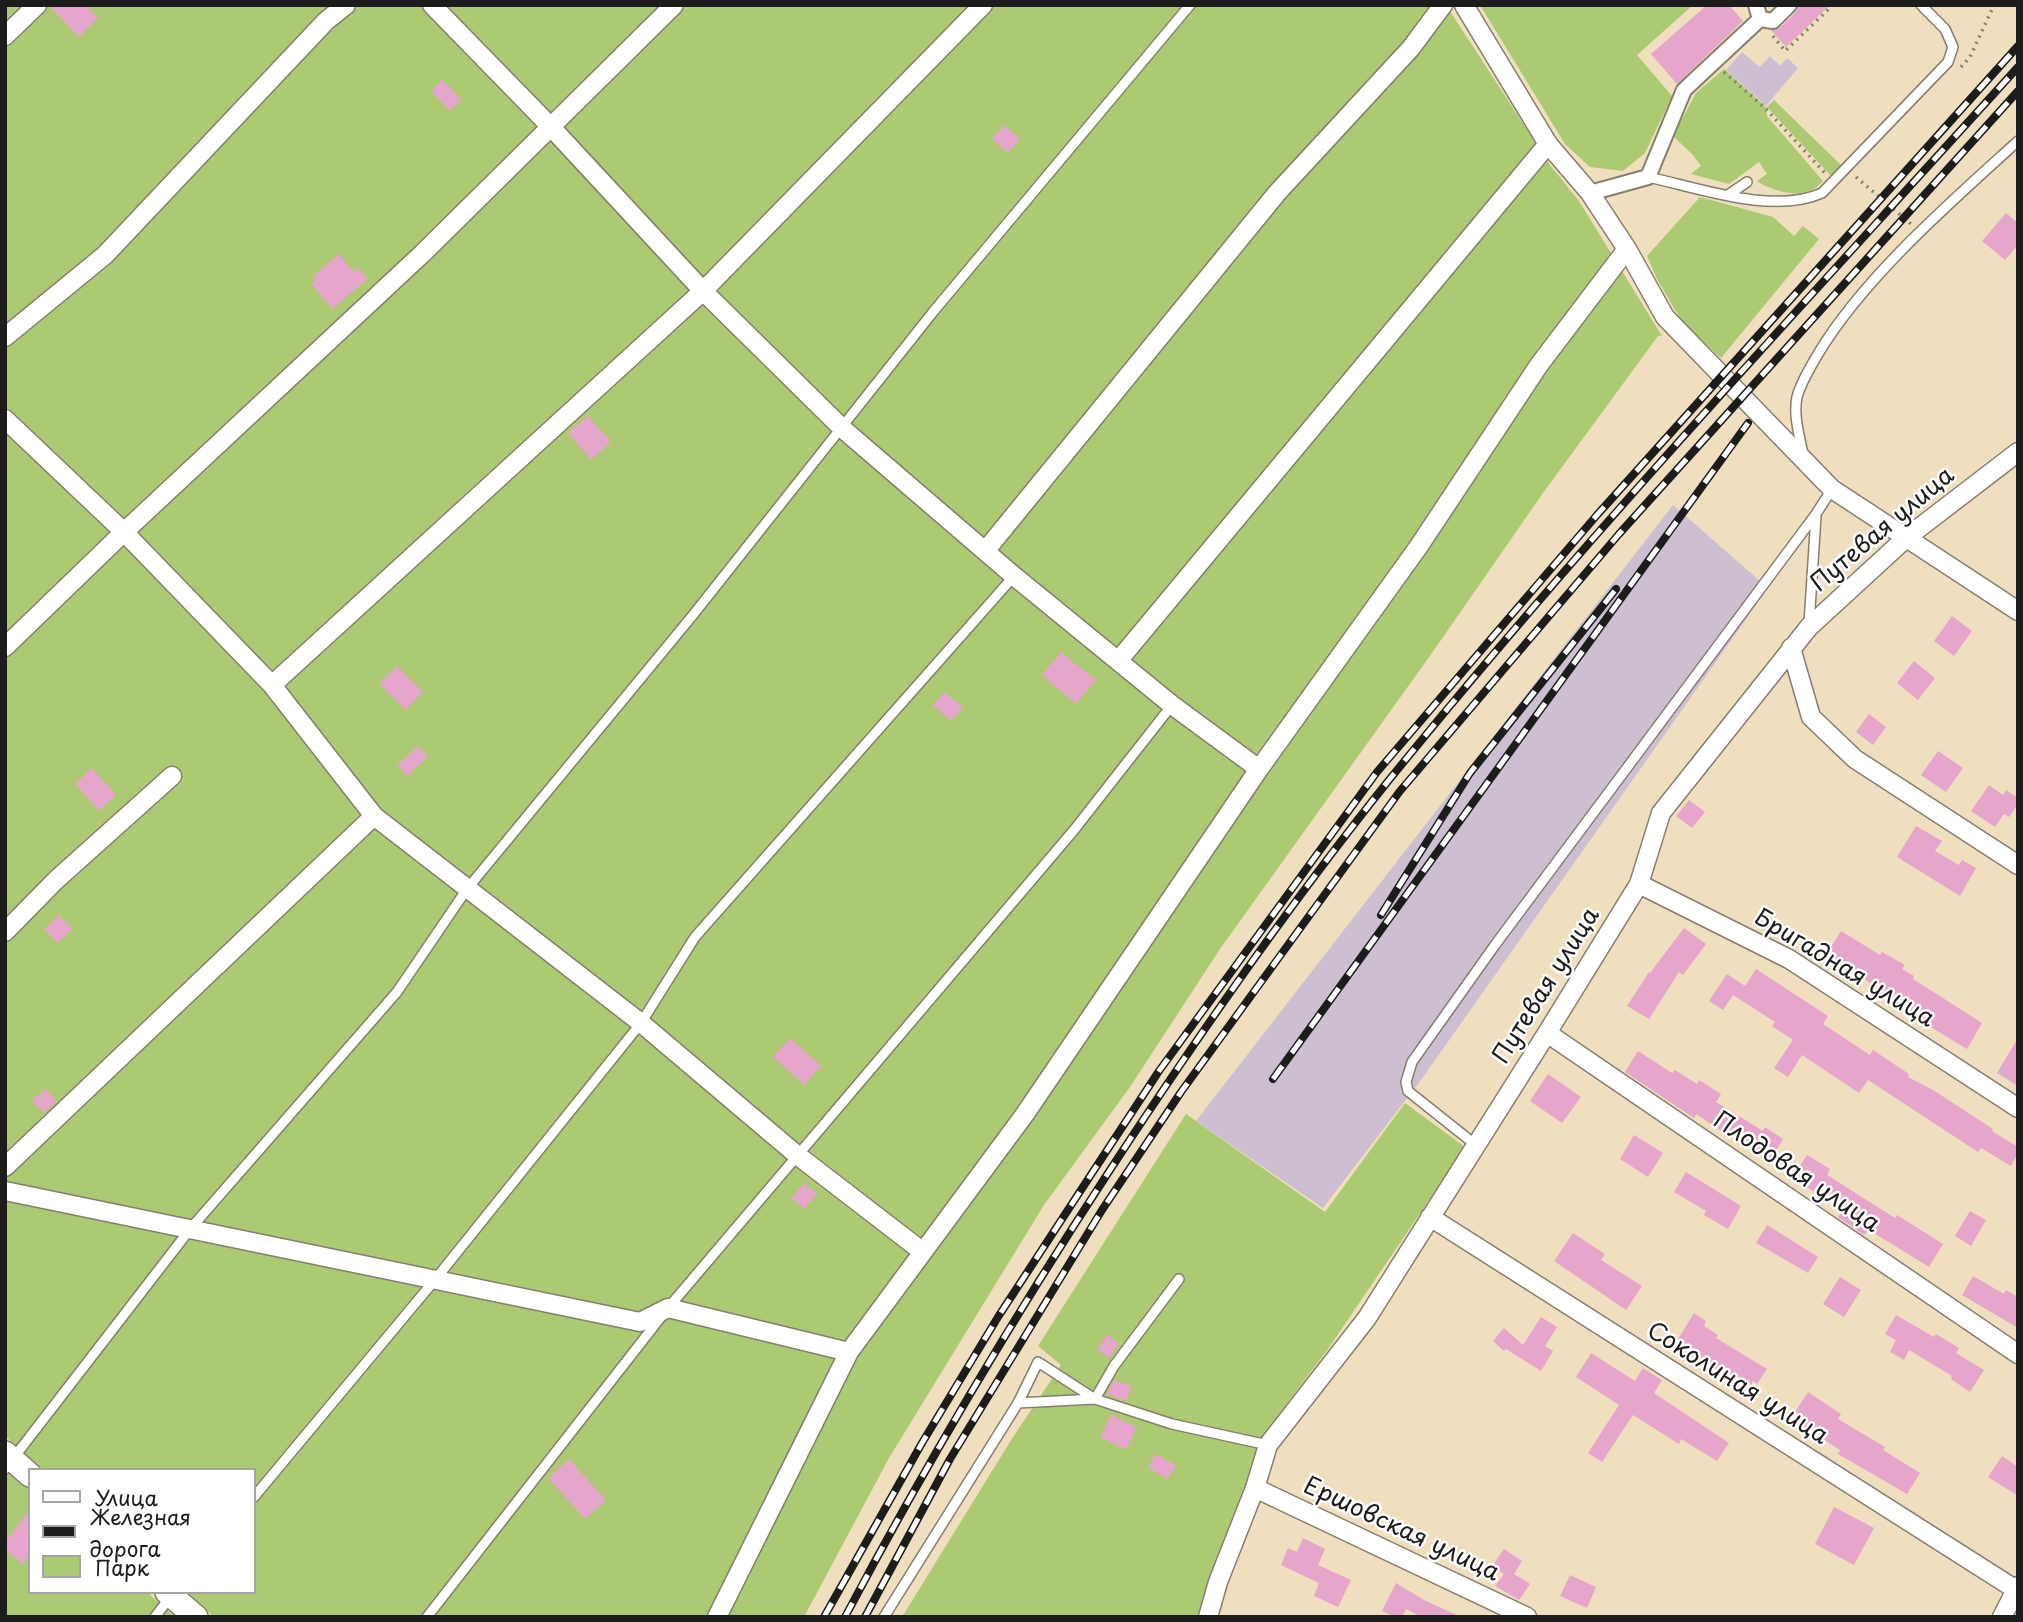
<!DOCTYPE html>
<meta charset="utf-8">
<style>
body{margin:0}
#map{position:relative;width:2023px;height:1622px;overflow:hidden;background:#efdfbf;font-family:"Playpen Sans",sans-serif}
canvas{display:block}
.frame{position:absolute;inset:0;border:7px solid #1c1c1c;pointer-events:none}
.legend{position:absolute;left:28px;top:1468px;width:228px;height:126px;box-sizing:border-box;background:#fff;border:2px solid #a4a4a4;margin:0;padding:9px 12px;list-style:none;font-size:21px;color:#1c1c1c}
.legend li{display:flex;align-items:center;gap:14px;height:35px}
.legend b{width:35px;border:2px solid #a4a4a4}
</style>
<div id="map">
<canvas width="2023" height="1622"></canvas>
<div class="frame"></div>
<ul class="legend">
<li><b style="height:9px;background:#fff"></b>Улица</li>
<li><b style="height:9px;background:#1c1c1c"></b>Железная дорога</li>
<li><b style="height:19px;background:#acca71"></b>Парк</li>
</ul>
</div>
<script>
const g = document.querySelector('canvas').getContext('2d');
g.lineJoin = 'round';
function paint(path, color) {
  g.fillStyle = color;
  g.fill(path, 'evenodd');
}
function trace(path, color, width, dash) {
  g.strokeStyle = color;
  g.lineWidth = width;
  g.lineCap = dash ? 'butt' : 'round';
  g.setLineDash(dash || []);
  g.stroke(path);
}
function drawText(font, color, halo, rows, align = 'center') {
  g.font = font + ' "Playpen Sans",sans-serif';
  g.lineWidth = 5;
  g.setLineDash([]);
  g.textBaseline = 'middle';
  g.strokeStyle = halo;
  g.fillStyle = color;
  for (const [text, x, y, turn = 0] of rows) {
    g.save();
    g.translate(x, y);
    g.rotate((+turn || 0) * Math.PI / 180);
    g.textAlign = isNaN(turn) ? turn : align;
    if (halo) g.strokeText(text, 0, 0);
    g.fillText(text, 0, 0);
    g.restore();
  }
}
const industrial = new Path2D(`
 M1742 52 1760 67 1770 56 1780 66 1787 58 1798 68 1766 106 1726 70Z
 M1673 505 1768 588 1421 1080 1323 1208 1196 1121Z`);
const green = new Path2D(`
 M5 5H1446L1550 165 1579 201 1662 336H1658L1543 493 1432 653 1220 949 1130 1087 1044 1205 889 1458 804 1617H214L186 1592H254V1470H43L5 1436Z
 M1480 5H1693L1637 55 1672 96 1645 153 1623 171 1590 167 1565 144Z
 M1724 69 1766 107 1767 116 1823 181C1807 201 1775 193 1757 181L1767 174 1759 162 1729 184 1691 174 1701 166 1693 155 1673 136 1696 93Z
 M1774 100 1842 166 1831 176 1767 107Z
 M1700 197 1773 217 1794 236 1803 226 1819 239 1721 358 1682 322 1657 279 1647 256Z
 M1405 1103 1465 1147 1328 1349 1262 1436 1252 1480 1203 1617H902L1013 1437 1061 1365 1038 1346 1186 1114 1325 1212Z
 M5 1468 30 1489V1592H147L175 1617H5Z`);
const building = new Path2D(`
 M48 5H86L98 18 79 37Z
 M1707 5H1729L1743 21 1677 84 1651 54Z
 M1798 5H1830L1786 47 1771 30 1780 28 1796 12Z
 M442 80 461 99 450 111 431 91Z
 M1004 125 1020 139 1008 153 992 139Z
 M2006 213 2018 223V245L2005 260 1982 241Z
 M339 254 354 272 358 268 368 279 332 309 311 284 316 280 313 276Z
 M588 416 611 442 591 460 568 433Z
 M1952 616 1972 631 1954 656 1934 641Z
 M1061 652 1096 680 1076 704 1042 675Z
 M1914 661 1935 678 1918 700 1897 683Z
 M397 666 423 692 406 710 379 684Z
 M944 692 963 707 951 721 933 706Z
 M1869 714 1886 727 1873 745 1856 732Z
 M418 746 428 757 407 776 397 765Z
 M1938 751 1963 768 1946 792 1921 775Z
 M92 768 116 795 99 811 75 784Z
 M1989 785 2003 795 2006 790 2018 798V804L2009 817 2004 814 1995 827 1971 811Z
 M1689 800 1705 812 1692 828 1676 816Z
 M1916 826 1942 841 1935 851 1959 865 1962 860 1976 868 1960 896 1897 857Z
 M59 915 72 929 58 943 44 930Z
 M1684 928 1706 944 1683 975 1679 972 1649 1019 1627 1006 1649 972 1650 973Z
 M1841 931 1880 955 1882 952 1905 965 1902 969 1914 976 1913 979 1982 1023 1967 1049 1899 1008 1902 1003 1826 955Z
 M1756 969 1828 1016 1823 1024 1870 1055 1873 1050 1909 1074 1908 1077 1933 1090 1993 1129 1992 1131 2018 1147V1153L2011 1166 1981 1148 1978 1152 1868 1080 1859 1093 1802 1055 1788 1077 1774 1068 1793 1040 1772 1026 1775 1022 1733 995 1723 1010 1709 1001 1727 974 1745 986Z
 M790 1038 821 1066 804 1085 773 1057Z
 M2018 1038V1086L1997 1073Z
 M1638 1051 1672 1073 1675 1070 1697 1084 1699 1080 1721 1094 1716 1102 1763 1131 1765 1127 1783 1139 1771 1159 1743 1141 1741 1144 1696 1114 1694 1118 1625 1072Z
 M1548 1074 1581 1097 1562 1123 1530 1101Z
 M45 1089 57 1101 44 1113 32 1101Z
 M1634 1135 1663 1153 1648 1177 1620 1159Z
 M1807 1155 1830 1169 1827 1175 1895 1218 1897 1215 1943 1244 1929 1267 1869 1230 1864 1235 1838 1217 1841 1213 1832 1208 1834 1204 1792 1178Z
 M1686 1172 1741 1206 1728 1229 1704 1215 1706 1211 1674 1192Z
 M804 1183 817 1194 804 1209 791 1198Z
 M1970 1211 1986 1220 1971 1246 1955 1236Z
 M1767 1225 1818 1257 1808 1273 1756 1243Z
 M1573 1233 1605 1254 1601 1260 1642 1286 1626 1310 1554 1261Z
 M1973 1276 2004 1294 2006 1290 2018 1297V1328L1962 1295Z
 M1840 1277 1861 1290 1844 1317 1823 1304Z
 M1694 1313 1706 1321 1704 1326 1718 1335 1716 1338 1767 1369 1757 1384 1753 1381 1747 1391 1675 1344Z
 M1896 1315 1934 1337 1936 1334 1959 1348 1956 1353 1984 1370 1970 1392 1951 1379 1952 1376 1909 1350 1904 1360 1890 1352 1896 1340 1885 1334Z
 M1541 1317 1557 1327 1545 1346 1553 1351 1541 1371 1506 1349 1504 1351 1493 1341 1504 1328 1523 1345Z
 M1107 1335 1119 1343 1109 1358 1097 1350Z
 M1591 1353 1635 1381 1643 1368 1662 1380 1654 1393 1729 1443 1717 1461 1681 1439 1679 1444 1633 1415 1602 1462 1588 1453 1619 1405 1576 1377Z
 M1114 1380 1131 1386 1127 1401 1107 1394Z
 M1808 1392 1841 1414 1838 1419 1885 1447 1883 1450 1920 1473 1907 1494 1838 1454 1840 1450 1791 1418Z
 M1111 1415 1137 1427 1126 1450 1100 1437Z
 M1155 1454 1176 1465 1168 1479 1148 1468Z
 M2002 1456 2018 1467V1496L1988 1477Z
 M569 1459 606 1500 585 1519 548 1478Z
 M1834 1507 1874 1528 1854 1565 1815 1544Z
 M30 1509V1555L23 1564 5 1550V1542Z
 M1303 1538 1325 1549 1318 1565 1351 1580 1338 1607 1314 1596 1319 1583 1281 1565 1288 1548 1297 1552Z
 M1504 1549 1522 1561 1514 1574 1530 1584 1519 1600 1495 1586 1504 1574 1492 1566Z
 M1570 1575 1596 1587 1587 1608 1560 1596Z
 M1396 1583 1424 1600 1461 1617H1421L1406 1609 1402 1617H1394L1382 1611Z`);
const path = new Path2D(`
 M1773 36 1785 51 1833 5
 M1961 67 1970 57 1994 5
 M1724 72 1765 108 1825 173
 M1856 177 1911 224`);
const service = new Path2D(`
 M1648 177C1699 188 1773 215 1822 193L1948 62 1953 47 1945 29 1921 5
 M1728 195 1747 182
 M1803 455C1800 437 1793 416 1797 397 1801 382 1810 368 1818 354 1864 277 1952 201 2018 141
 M1809 624 1816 516
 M1477 1146 1408 1091 1406 1082 1412 1062 1495 945 1816 514 1832 489
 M1179 1279 1114 1366 1095 1399 1172 1424 1268 1445
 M5 1469 191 1228 397 992 467 889 693 615 933 312 1190 5
 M254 1497 434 1281 641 1023 695 937 1014 576
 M155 1617 171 1596
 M427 1617 668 1308 1074 830 1172 705
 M884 1617 1018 1403 1038 1362 1095 1399 1018 1403`);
const pedestrian = new Path2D(`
 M1756 5 1760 19
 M1760 19 1773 21 1789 5
 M1590 193 1648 177 1684 90 1760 19`);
const minor = new Path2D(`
 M432 5 551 127 703 291 843 429 1014 576 1172 705 1259 769
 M1464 5 1548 144 1590 193 1627 249 1665 317 1832 489 2018 611
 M5 36 37 5
 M5 337 105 255 326 21 346 5
 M5 419 124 532 272 685 374 816 641 1023 797 1155 923 1252
 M986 550 1277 193 1411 48 1443 5
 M5 647 124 532 423 253 674 5
 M1791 648 1811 717 1855 759 2018 865
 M1118 661 1548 144
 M272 685 703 291 983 5
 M1639 884 1789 959 2018 1108
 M5 932 56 880 172 776
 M1547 1033 2018 1354
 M5 1167 374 816
 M5 1191 640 1322 668 1308 849 1352
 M1430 1217 2018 1591
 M1255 1488 1527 1617
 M717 1617 849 1352 1025 1114 1259 769 1419 546 1539 365 1627 249
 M1208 1617 1218 1582 1255 1488 1268 1445 1367 1318 1547 1033 1639 884 1661 813 1809 627 1906 538 2018 452
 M2002 1617 2018 1586`);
const tertiary = new Path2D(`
 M5 1453 30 1475
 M167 1592 196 1617`);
const rail = new Path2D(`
 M1381 915 1470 773 1616 589
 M1273 1079 1748 423
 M824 1617 922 1443 998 1317 1079 1193 1159 1071 1377 772 1597 515 2018 46
 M845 1617C926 1464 1015 1315 1110 1170 1197 1037 1289 905 1389 780 1588 534 1806 302 2018 67
 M865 1617 950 1459 1102 1210 1181 1092 1400 791 1619 534 2018 91`);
const streetNames = [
 ["Путевая улица",1883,530,-40],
 ["Бригадная улица",1844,969,31],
 ["Путевая улица",1547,986,-58],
 ["Плодовая улица",1796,1173,34],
 ["Соколиная улица",1737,1384,32],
 ["Ершовская улица",1401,1530,25]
];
paint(industrial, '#cdbed2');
paint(green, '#acca71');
paint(building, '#e6a5ca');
trace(service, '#867e6e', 12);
trace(pedestrian, '#867e6e', 18);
trace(minor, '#867e6e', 21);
trace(tertiary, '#867e6e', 26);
trace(path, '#867e6e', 3.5, [2, 5]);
trace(service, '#fff', 9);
trace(pedestrian, '#fff', 14);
trace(minor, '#fff', 18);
trace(tertiary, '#fff', 23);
trace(rail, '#1c1c1c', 8);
trace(rail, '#fff', 5, [16]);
drawText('24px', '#1c1c1c', '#fff', streetNames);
</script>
